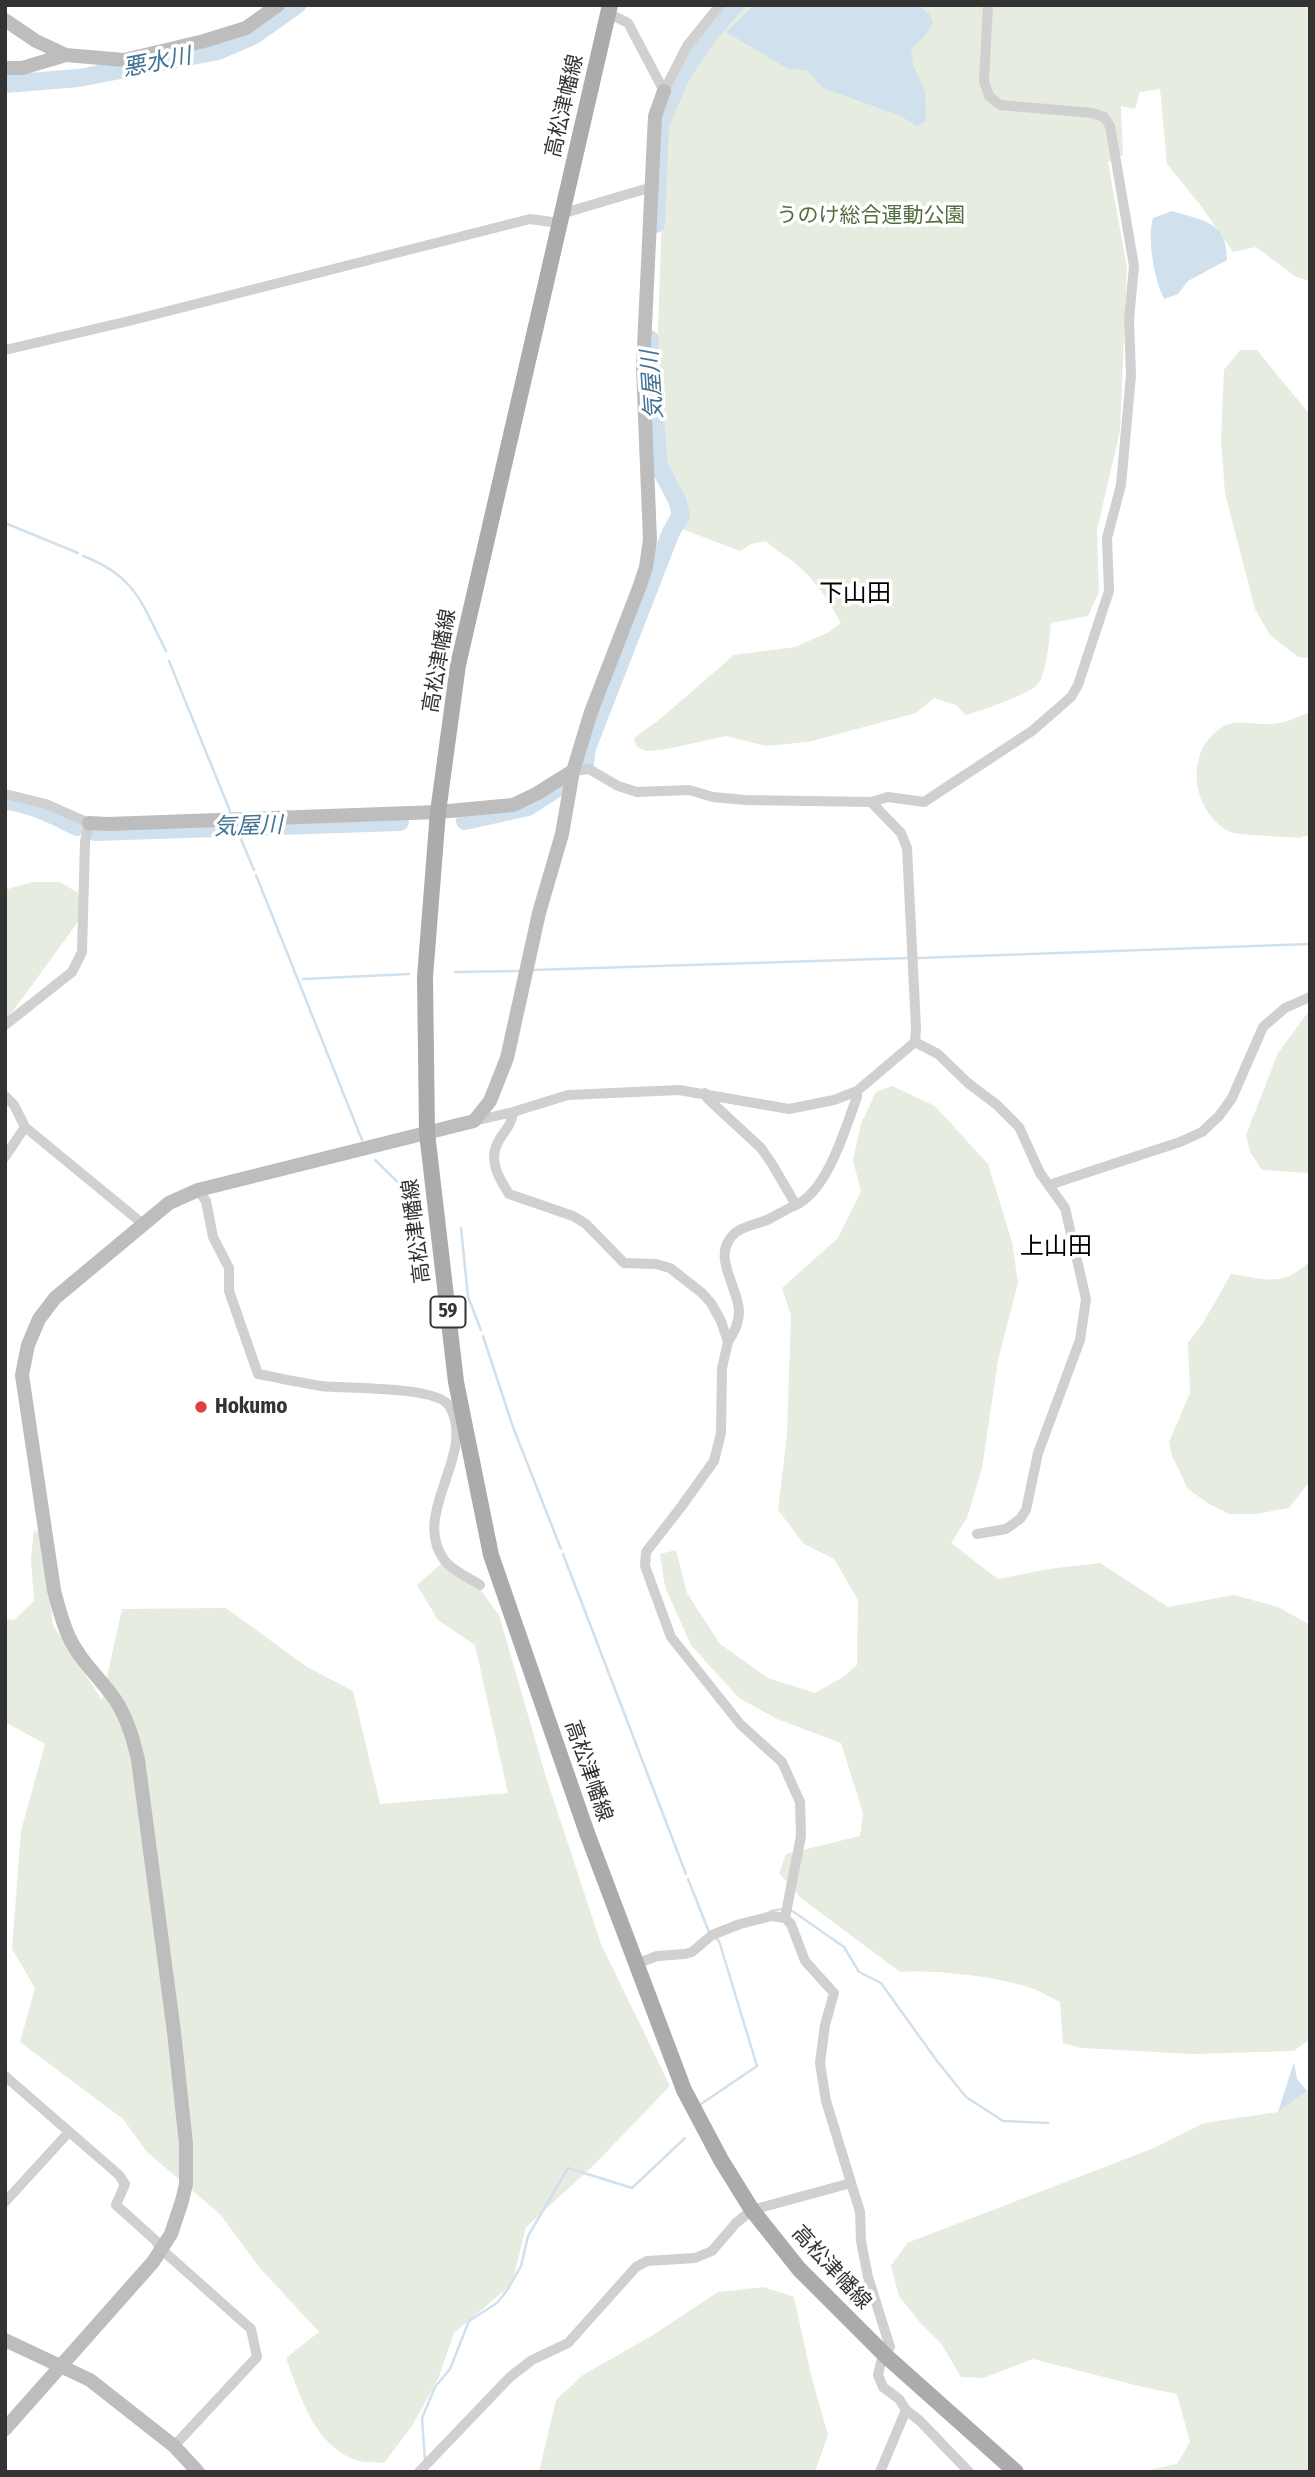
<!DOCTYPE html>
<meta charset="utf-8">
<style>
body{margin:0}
#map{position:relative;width:1315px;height:2477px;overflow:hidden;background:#fff;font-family:"Fira Sans Condensed",sans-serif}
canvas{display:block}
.frame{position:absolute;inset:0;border:7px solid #333;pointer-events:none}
</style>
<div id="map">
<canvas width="1315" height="2477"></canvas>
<div class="frame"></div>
</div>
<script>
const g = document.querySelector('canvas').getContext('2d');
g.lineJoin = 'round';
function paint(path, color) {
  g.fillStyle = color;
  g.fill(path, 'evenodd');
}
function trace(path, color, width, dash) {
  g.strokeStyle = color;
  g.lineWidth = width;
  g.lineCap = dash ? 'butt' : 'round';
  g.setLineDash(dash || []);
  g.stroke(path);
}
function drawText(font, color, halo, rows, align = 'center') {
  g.font = font + ' "Fira Sans Condensed","Noto Sans JP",sans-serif';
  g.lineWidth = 7;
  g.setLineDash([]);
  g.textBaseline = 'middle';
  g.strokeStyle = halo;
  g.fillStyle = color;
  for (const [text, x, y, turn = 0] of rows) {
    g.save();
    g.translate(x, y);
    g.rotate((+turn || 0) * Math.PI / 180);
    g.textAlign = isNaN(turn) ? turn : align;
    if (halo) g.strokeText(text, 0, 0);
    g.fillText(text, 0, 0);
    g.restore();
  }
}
const green = new Path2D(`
 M746 5H1310V281L1296 277 1256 247 1233 252 1201 206 1167 164 1160 89 1140 92 1135 109 1121 106 1123 155 1108 162 1127 268 1120 431 1097 530 1099 592 1088 616 1051 623C1049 638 1047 677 1036 686 1026 695 980 711 966 715L956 705 934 698 916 713 808 742 766 746 726 736 667 749 647 751 637 747 634 738 660 719 734 655 795 647 827 633 841 623C829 602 816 580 797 565 787 556 776 551 766 541L751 544 740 551 682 529 664 455 657 356 665 128 685 79 705 47Z
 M1240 350H1257L1310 415V658L1298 657 1270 635 1255 609 1225 493 1221 440 1224 370Z
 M1310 712V834L1300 838C1288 837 1236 835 1230 832 1192 812 1183 753 1221 728 1239 716 1260 728 1279 723 1290 721 1300 716 1310 712Z
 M32 882H60L78 893 83 915 5 1022V890Z
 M1310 1014V1173L1262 1170 1250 1152 1246 1135 1278 1053 1306 1015Z
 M892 1086 935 1106 988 1164 1012 1242 1018 1283 998 1360 982 1468 967 1518 951 1543 998 1579 1049 1569 1100 1563 1168 1607 1234 1595 1278 1607 1310 1625V2039L1294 2051 1192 2054 1081 2048 1063 2043 1060 2002C1051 1998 1041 1991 1031 1988 994 1976 938 1970 900 1972L801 1898 779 1873 786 1854 860 1836 863 1813 841 1743 777 1719 739 1698 691 1645 665 1587 660 1554 676 1550 687 1593 720 1644 768 1678 815 1693 843 1677 857 1665 858 1600 834 1559 804 1544 778 1510 787 1435 791 1315 782 1288 838 1238 861 1192 853 1160 861 1124 876 1092Z
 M1310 1261V1481L1289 1508 1256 1514H1229L1209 1504 1188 1489 1172 1456 1169 1442 1190 1393 1188 1343 1203 1323 1231 1274C1266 1279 1282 1288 1310 1261Z
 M34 1530 42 1535 53 1625 102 1700 122 1609 226 1608 307 1667 353 1691 380 1804 508 1793 475 1645 438 1620 417 1585 441 1564 479 1588 499 1615 545 1774 601 1944 670 2086 591 2168 526 2227 512 2284 454 2333 438 2379 412 2426 384 2463C375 2462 364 2463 356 2460 314 2446 300 2395 286 2358L319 2332 259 2267 220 2214 147 2152 123 2119 20 2042 35 1988 12 1949 21 1831 45 1744 5 1722V1619L14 1620 34 1601 31 1559Z
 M1307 2091H1310V2472H1139L1177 2464 1190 2442 1177 2394 1143 2387 1033 2359 983 2378 961 2377 941 2343 923 2326 899 2296 891 2266 907 2243 1154 2148 1204 2123 1278 2112Z
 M764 2287 794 2297 811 2375 828 2435 815 2472H539L556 2400 583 2375 653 2335 718 2292Z`);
const water = new Path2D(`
 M754 5H919L930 15 933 23 925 36 911 49 913 65 925 92 926 120 917 127 901 116 823 88 807 70 788 69 726 32Z
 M1172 211C1204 221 1227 221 1227 260L1188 281 1178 294 1164 299C1154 278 1147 239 1153 218Z
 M1294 2062 1297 2079 1307 2091 1278 2112Z`);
const stream = new Path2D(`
 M5 523 78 553
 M83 556C136 576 142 604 166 651
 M169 661 230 811
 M240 837 254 870
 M256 875 362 1140
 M918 958 1310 944
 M532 970 909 958
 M455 972 520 971
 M303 979 409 974
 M375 1160 410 1194
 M461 1228 468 1297 481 1330
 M483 1336 513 1427 561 1549
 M563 1554 686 1874
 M688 1879 709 1932
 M791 1910 844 1947 859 1972 881 1983 937 2061 966 2097 1003 2121 1048 2123
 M770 1911 782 1909
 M701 2104 757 2066 719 1941 716 1938
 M425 2460 422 2418 435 2387 450 2369 469 2321 497 2303 508 2289 521 2266 528 2236 568 2168 632 2188 685 2138`);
const river = new Path2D(`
 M5 84 79 78 218 51 253 36 297 5
 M656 224 660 126 680 77 709 34 735 5
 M585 764 587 748 671 532 681 515 677 500 659 466 649 354 650 339
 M5 801C31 803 54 816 77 827
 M465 821 528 807 556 789
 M95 832 400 822`);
const street = new Path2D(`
 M608 13 628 23 664 91
 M664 91 687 46 720 5
 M561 214 652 187
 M5 350 129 321 530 219 559 223
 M573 771 589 769 618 786 637 792 689 790 713 797 745 800 871 802 888 797 924 802 1032 731 1071 697 1078 685 1109 591 1107 538 1121 485 1131 375 1129 320 1134 266 1110 126 1104 117 1092 113 1000 105 989 96 984 81 988 5
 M5 794 46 804 89 823 85 842 82 952 72 972 5 1025
 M915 1042 938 1054 968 1083 997 1105 1019 1127 1040 1173 1065 1208 1086 1299 1080 1340 1038 1453 1026 1510 1020 1519 1006 1529 977 1534
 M705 1093 707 1098 761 1148 772 1164 796 1205C828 1190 845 1129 857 1097V1091
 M5 1096 14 1105 25 1127 143 1224
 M513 1112C512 1125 504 1131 498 1142 488 1161 499 1178 509 1194L573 1216 586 1224 624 1263 656 1264 670 1268 702 1293 711 1303 721 1321 728 1342 722 1368 721 1433 714 1461 681 1507 646 1552 645 1566 671 1637 741 1725 782 1762 800 1802 801 1836 785 1918
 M474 1121 513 1112 568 1095 679 1090 789 1109 834 1100 857 1091 915 1042 916 1028 907 848 901 833 871 802
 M5 1157 25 1127
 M1049 1185 1180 1142 1202 1132 1219 1116 1232 1098 1263 1027 1285 1008 1310 997
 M198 1190 206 1201 213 1237 229 1268V1291L258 1374C279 1378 300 1383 321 1386 345 1389 438 1385 450 1407 477 1455 409 1514 445 1561 453 1571 469 1578 480 1585
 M728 1342C734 1332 739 1324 739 1311 738 1286 710 1255 735 1233 745 1225 760 1224 771 1218 779 1214 787 1209 796 1205
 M636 1964 657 1956 685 1954 692 1952 712 1935 740 1924 772 1916 785 1918 791 1924 805 1961 834 1993 825 2025 820 2063 826 2101 860 2212 861 2241 868 2277 890 2347 881 2362 878 2375 883 2387 899 2399 906 2410 920 2421 969 2472
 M5 2076 119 2175 125 2184 116 2205 155 2240 161 2249 251 2329 257 2357 174 2446
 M5 2202 69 2132
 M419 2472 510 2377 532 2360 568 2343 636 2267 647 2261 695 2258 712 2251 736 2223 752 2210 851 2183
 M880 2472 906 2410`);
const secondary = new Path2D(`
 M5 20 36 41 66 55 124 60 204 41 246 28 278 5
 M5 68H22L66 55
 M89 823 108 824 438 812 513 805 536 794 573 771
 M5 2340 90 2380 174 2446 198 2472
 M5 2429 153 2262 171 2234 182 2201 186 2184V2144L174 2032 138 1760C133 1737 126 1713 111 1694 97 1675 79 1659 69 1637 62 1622 58 1606 54 1590L22 1375 28 1345 39 1319 55 1298 169 1203 198 1190 474 1121 490 1101 507 1058 539 913 562 834 573 771 591 712 639 588 646 567 650 540 643 368 655 116 664 91`);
const primary = new Path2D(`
 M610 5 458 665 438 812 425 977 427 1133 456 1382 491 1555 587 1833 684 2090 721 2160 752 2210 799 2269 886 2356 1016 2472`);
const markers = [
 [201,1407,7,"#e03f46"]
];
const shields = [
 [448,1312,35]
];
const shieldNames = [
 ["59",448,1312]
];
const streetNames = [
 ["高松津幡線",565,106,-77],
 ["高松津幡線",440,661,-80],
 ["高松津幡線",417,1231,-97],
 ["高松津幡線",588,1771,71],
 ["高松津幡線",831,2268,47]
];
const parkNames = [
 ["うのけ総合運動公園",871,216]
];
const poiNames = [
 ["Hokumo",215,1407]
];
const waterNames = [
 ["悪水川",157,63,-11],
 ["気屋川",653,385,-94],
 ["気屋川",248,827,-2]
];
const quarterNames = [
 ["下山田",855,594],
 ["上山田",1056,1247]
];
paint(green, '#e6ecdf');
paint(water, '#d0e1ed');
trace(stream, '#d0e1ed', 2.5);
trace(river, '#d0e1ed', 18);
trace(street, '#d0d0d0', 10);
trace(secondary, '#bdbdbd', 14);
trace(primary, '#ababab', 16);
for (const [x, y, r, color] of markers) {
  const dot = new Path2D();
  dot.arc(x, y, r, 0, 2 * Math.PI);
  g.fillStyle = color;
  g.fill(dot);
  trace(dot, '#fff', 2.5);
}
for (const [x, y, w] of shields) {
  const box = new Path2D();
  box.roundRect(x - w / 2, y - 15.5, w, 31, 5);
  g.fillStyle = '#fff';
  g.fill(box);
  trace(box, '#333', 2);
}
drawText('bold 19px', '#333', null, shieldNames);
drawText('21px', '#333', '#fff', streetNames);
drawText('21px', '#556e41', '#fff', parkNames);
drawText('bold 21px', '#333', '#fff', poiNames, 'left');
drawText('italic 23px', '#427294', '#fff', waterNames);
drawText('24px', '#000', '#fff', quarterNames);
</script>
